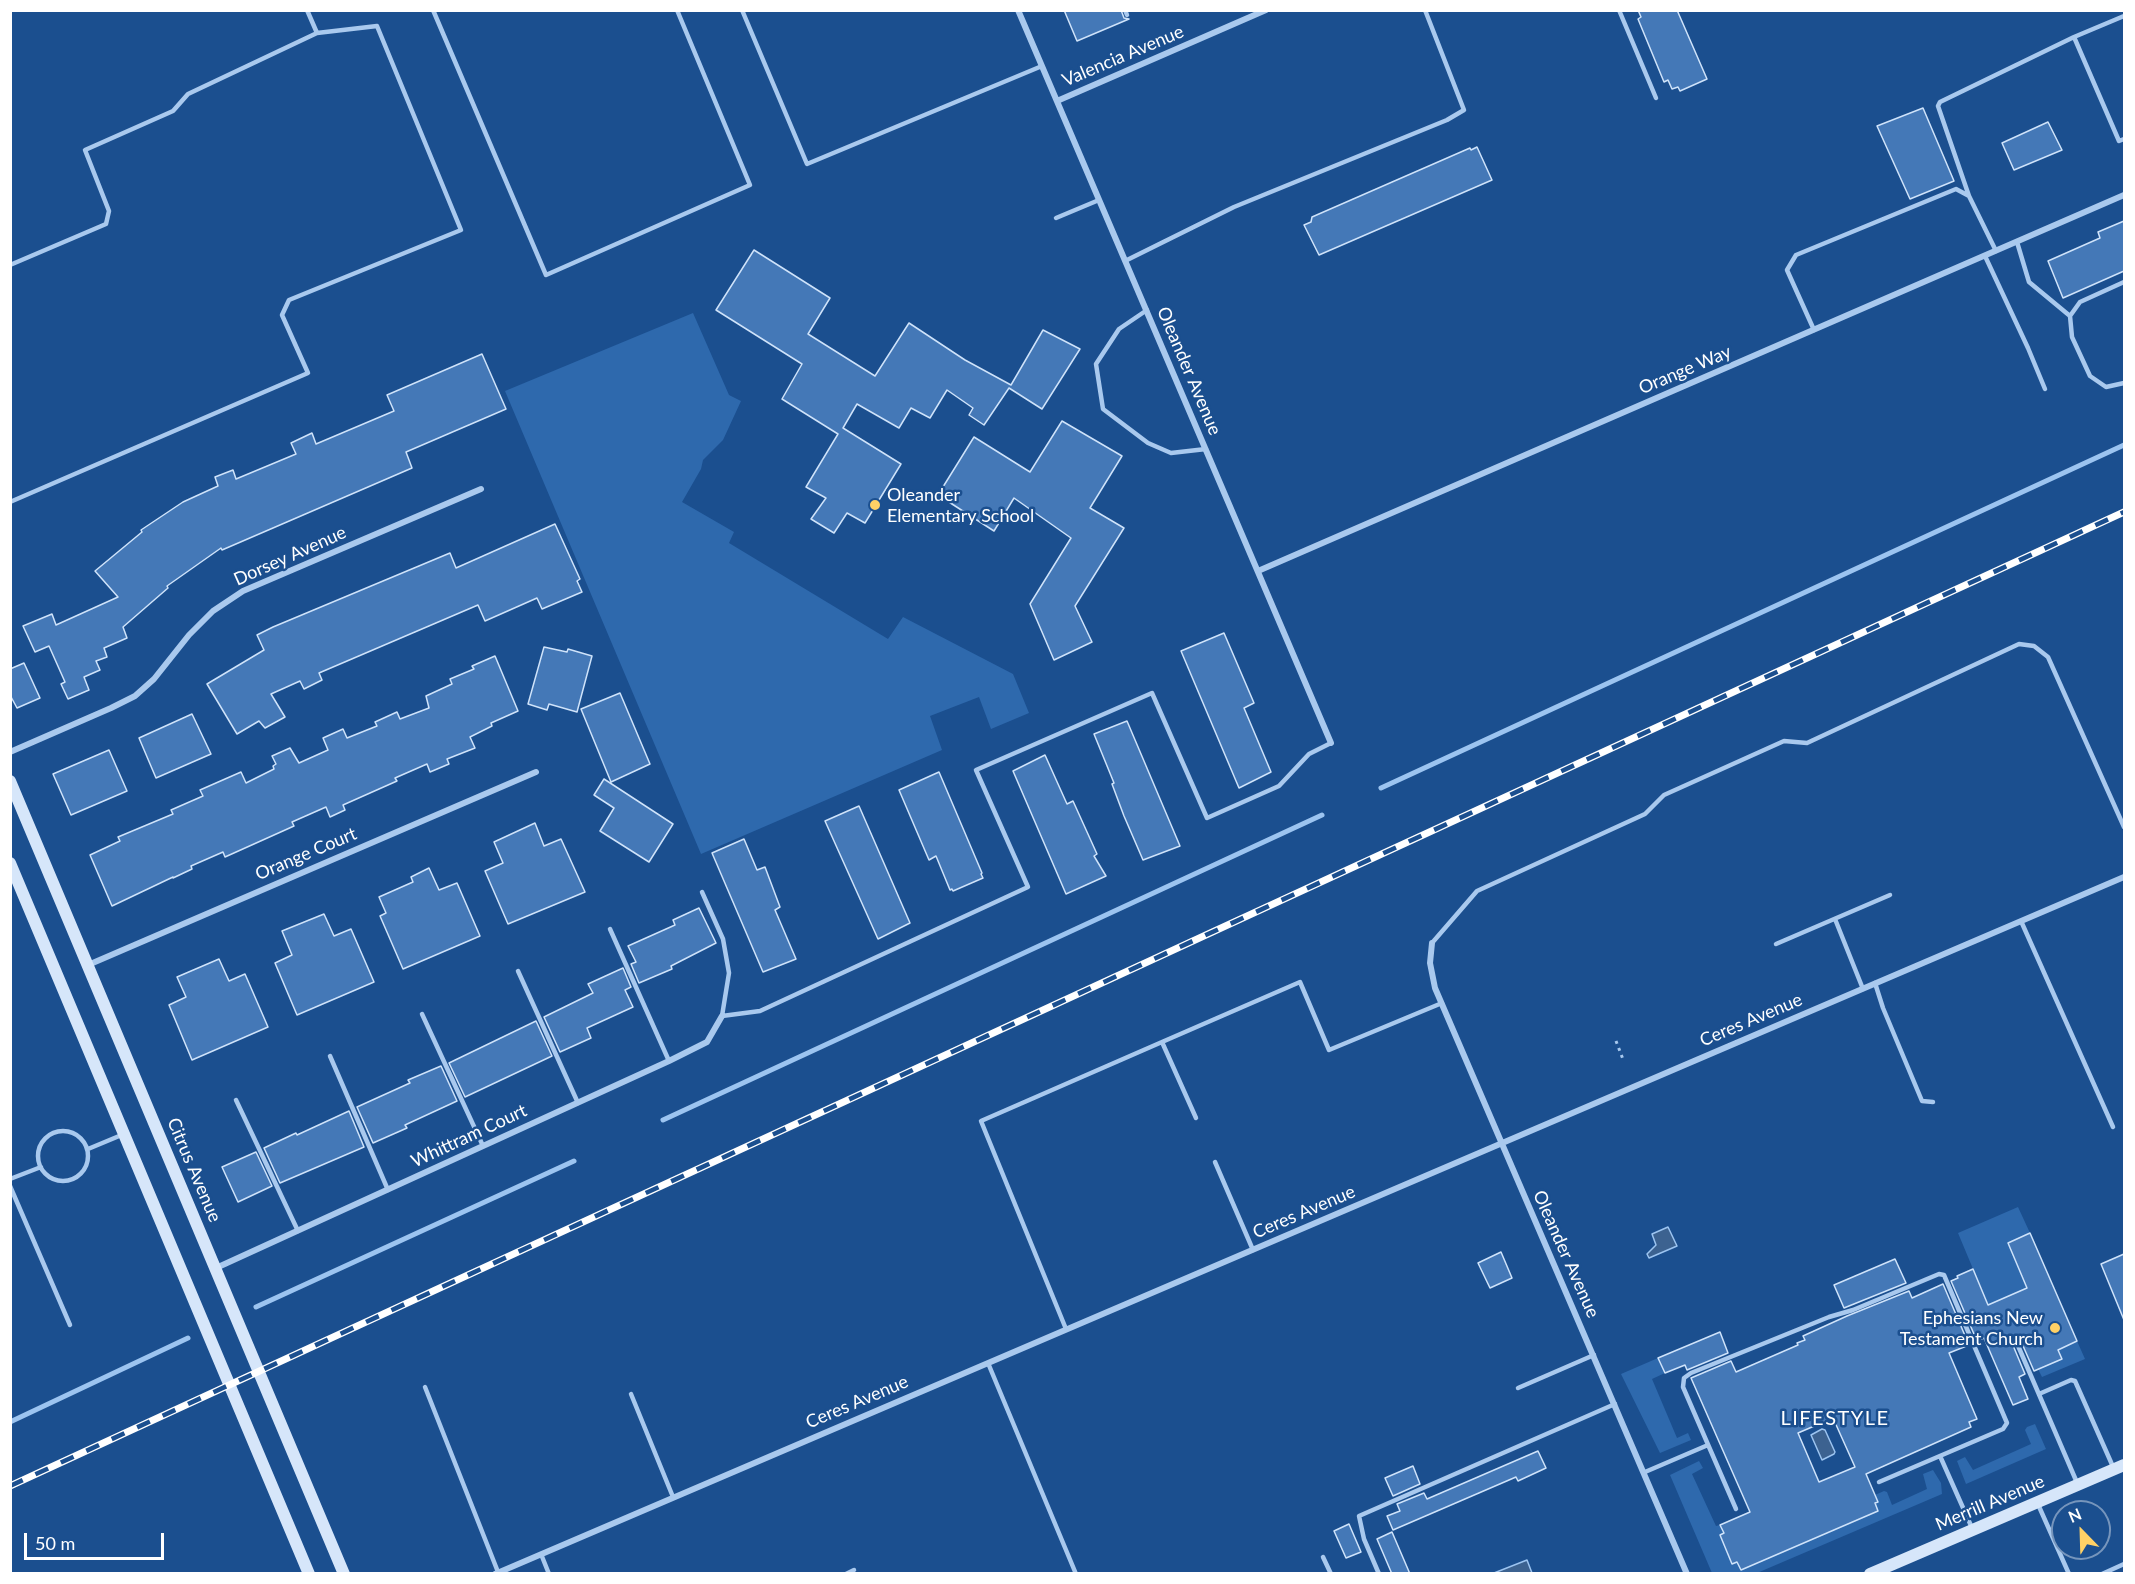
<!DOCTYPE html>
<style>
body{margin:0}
#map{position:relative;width:2135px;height:1584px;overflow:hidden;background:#1b4f8f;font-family:Lato,sans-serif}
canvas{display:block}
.frame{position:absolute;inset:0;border:12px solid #fff;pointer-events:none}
.north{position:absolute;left:2051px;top:1500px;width:60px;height:60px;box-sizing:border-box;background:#1b4f8f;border:2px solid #7695bc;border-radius:50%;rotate:337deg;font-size:16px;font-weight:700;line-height:24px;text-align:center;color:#fff}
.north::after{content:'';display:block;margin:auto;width:21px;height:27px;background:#ffd166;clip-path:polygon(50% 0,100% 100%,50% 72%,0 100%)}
.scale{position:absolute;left:24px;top:1533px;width:140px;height:27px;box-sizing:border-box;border:3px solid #fff;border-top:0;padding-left:8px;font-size:18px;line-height:21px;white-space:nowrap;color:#fff;-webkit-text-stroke:4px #1b4f8f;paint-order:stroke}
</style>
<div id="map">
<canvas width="2135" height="1584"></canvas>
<div class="frame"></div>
<div class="north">N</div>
<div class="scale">50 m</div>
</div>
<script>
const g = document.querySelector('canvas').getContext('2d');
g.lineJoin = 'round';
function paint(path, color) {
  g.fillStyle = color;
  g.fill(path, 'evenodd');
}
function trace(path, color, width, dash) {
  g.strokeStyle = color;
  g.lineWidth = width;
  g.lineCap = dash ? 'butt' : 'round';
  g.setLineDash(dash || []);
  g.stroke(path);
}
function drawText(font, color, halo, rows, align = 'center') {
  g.font = font + ' Lato,sans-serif';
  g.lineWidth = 5;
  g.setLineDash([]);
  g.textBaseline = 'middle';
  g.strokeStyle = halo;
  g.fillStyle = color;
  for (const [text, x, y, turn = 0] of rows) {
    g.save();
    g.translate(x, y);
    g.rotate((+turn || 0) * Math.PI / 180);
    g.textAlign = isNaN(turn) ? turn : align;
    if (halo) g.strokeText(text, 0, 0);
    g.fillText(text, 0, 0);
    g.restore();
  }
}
const green = new Path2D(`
 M693 313 729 395 741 401 723 440 703 460 701 469 682 502 734 532 729 543 888 639 903 617 1013 674 1029 713 991 729 979 697 930 716 942 750 701 854 505 391Z
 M2018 1207 2030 1233 2008 1243 2027 1288 2014 1294 2053 1322 2004 1343 1958 1233Z
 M2077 1341 2085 1359 2042 1377 2038 1369 2058 1350Z
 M1658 1358 1665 1373 1652 1379 1677 1438 1688 1433 1691 1440 1660 1453 1621 1374Z
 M2035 1424 2046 1449 1966 1484 1957 1461 1965 1457 1973 1470 2031 1444 2025 1430 2027 1427Z
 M1699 1461 1703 1468 1692 1474 1716 1526 1720 1525 1724 1533 1720 1535 1732 1564 1737 1562 1741 1570 1878 1511 1875 1503 1878 1501 1875 1495 1884 1491 1887 1492 1892 1505 1927 1489 1923 1474 1933 1470 1941 1483 1942 1494 1757 1573H1712L1670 1475Z`);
const water = new Path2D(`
 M1668 1227 1677 1246 1649 1258 1647 1254 1656 1245 1652 1234Z
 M1822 1429 1825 1430 1835 1452 1834 1454 1822 1460 1811 1435Z
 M1527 1560 1532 1573H1494Z`);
const stream = new Path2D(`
 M1381 788 2124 445
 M663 1120 1322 815
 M256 1307 574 1161
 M10 1422 188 1338`);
const building = new Path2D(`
 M1064 10H1121L1124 18 1129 19 1077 41Z
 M1638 10H1677L1707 79 1680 91 1678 87 1672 89 1668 80 1664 82 1638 19 1641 17Z
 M1923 108 1954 181 1910 199 1877 126Z
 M2048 122 2062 150 2014 170 2002 143Z
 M1477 147 1492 180 1319 255 1304 225 1311 222 1312 217 1470 148 1471 150Z
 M2124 221V271L2063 298 2048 261 2100 238 2098 232Z
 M754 250 830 298 808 334 875 376 909 323 965 360 1011 385 1043 330 1080 349 1042 409 1009 388 984 425 969 415 973 408 947 390 930 418 911 408 899 428 857 404 843 428 901 464 865 523 847 513 834 533 811 519 826 498 806 487 838 434 782 399 802 364 716 310Z
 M482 354 506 409 406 452 412 468 222 550 221 548 167 586 168 588 123 627 127 638 104 648 107 657 96 661 100 670 84 677 89 690 68 699 61 684 65 682 49 646 35 652 23 626 52 614 56 625 118 597 95 571 142 532 141 530 183 502 218 486 215 477 233 470 236 479 296 454 291 443 312 433 316 444 394 411 387 395Z
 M1062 421 1122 456 1090 508 1124 528 1075 606 1092 642 1054 660 1030 604 1071 538 1014 498 994 531 938 495 974 437 1030 472Z
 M555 524 580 579 577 581 582 592 542 609 537 598 485 621 478 605 319 673 322 680 304 689 300 681 271 694 285 717 265 728 259 721 237 734 207 684 264 650 257 635 273 627 450 553 456 568Z
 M1224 633 1254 703 1244 708 1271 772 1239 788 1181 651Z
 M544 647 567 652 568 649 592 656 577 712 549 704 547 710 528 704Z
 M495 656 518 711 491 723 492 726 470 737 475 748 447 759 449 764 430 772 427 764 395 778 397 781 343 805 345 810 330 817 326 807 292 822 294 826 225 857 223 852 191 866 192 869 173 878V877L112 906 90 855 120 841 118 837 173 814 171 810 203 796 200 790 241 772 246 783 274 769 273 766 276 764 272 756 290 748 299 763 328 750 323 738 343 729 347 738 377 726 375 722 397 712 400 719 429 708 426 696 452 684 450 679 474 669 472 666Z
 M24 663 40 698 17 708 10 695V669Z
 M620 693 650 764 611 782 581 709Z
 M192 714 211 754 156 778 139 738Z
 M1127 721 1180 846 1143 860 1124 816 1112 784 1114 783 1094 734Z
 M109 750 127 791 71 815 53 774Z
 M1045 755 1067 804 1073 801 1097 854 1094 856 1106 876 1066 894 1013 771Z
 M939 772 982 873 981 874 983 878 953 891 952 889 950 890 936 856 929 860 899 790Z
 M604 779 673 824 649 862 600 831 614 808 594 795Z
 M859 806 910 923 878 939 825 821Z
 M535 823 544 846 561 839 585 892 508 924 485 871 503 863 494 842Z
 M744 839 757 870 765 867 780 907 775 910 796 959 763 972 712 853Z
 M429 868 439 890 457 883 480 936 403 969 380 916 386 913 379 897 413 882 411 877Z
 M699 908 716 943 671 966 672 969 639 983 631 964 636 962 628 946 675 925 673 920Z
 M324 914 334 936 351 929 374 982 297 1015 275 963 292 955 282 931Z
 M219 959 229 981 245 974 268 1027 192 1060 169 1005 186 997 177 977Z
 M623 968 631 987 625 990 633 1007 587 1028 591 1038 560 1052 544 1017 593 993 588 984Z
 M536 1021 552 1056 465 1097 449 1063Z
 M441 1066 457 1101 405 1125 407 1128 373 1143 357 1107 410 1083 408 1080Z
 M349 1111 364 1147 280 1183 264 1148 296 1133 297 1135Z
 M256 1152 272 1186 238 1202 222 1167Z
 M2030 1233 2077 1341 2058 1350 2062 1359 2034 1371 2020 1339 2017 1337 2013 1338 2012 1343 2025 1374 2019 1377 2028 1399 2013 1405 1984 1338 1977 1341 1951 1281 1958 1278 1957 1276 1973 1269 1988 1305 2027 1288 2008 1243Z
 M1501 1252 1512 1278 1490 1288 1478 1263Z
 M2124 1254V1320L2101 1264Z
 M1895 1259 1906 1283 1844 1308 1834 1285Z
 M1943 1284 1969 1345 1949 1353 1977 1419 1969 1422 1971 1427 1866 1474 1878 1502 1875 1503 1878 1511 1741 1570 1737 1562 1732 1564 1720 1535 1724 1533 1720 1525 1750 1512 1691 1378 1731 1361 1736 1372 1798 1345 1797 1343 1805 1340 1803 1336 1847 1316 1909 1291 1912 1298ZM1833 1418 1855 1467 1819 1482 1798 1433Z
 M1720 1332 1728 1353 1687 1370 1685 1365 1665 1373 1658 1358Z
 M1538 1451 1546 1468 1518 1481 1516 1477 1393 1530 1387 1516 1400 1511 1397 1504 1424 1493 1427 1499Z
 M1413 1466 1420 1484 1393 1496 1385 1478Z
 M1349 1524 1361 1552 1346 1558 1334 1531Z
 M1392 1532 1410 1574H1392L1377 1539Z`);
const path = new Path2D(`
 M1616 1041 1624 1062`);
const service = new Path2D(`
 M433 10 546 275 750 185 677 10
 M742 10 807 164 1042 66
 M1125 10 1127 15
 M1619 10 1656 98
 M2124 16 2074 37 2119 141 2124 139
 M1969 196 1938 106 1940 102 2074 37
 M1056 218 1099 200
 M2017 242 2029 282 2070 316
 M1985 256 2028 348 2045 389
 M1125 261 1234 207 1447 120 1464 110 1425 10
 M10 265 106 224 109 211 85 150 173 111 188 94 317 33
 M2124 282 2080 302 2070 316 2072 337 2090 376 2106 387 2124 383
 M1147 310 1119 329 1096 364 1103 409 1148 443 1171 453 1206 449
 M1814 330 1787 270 1796 255 1956 189 1969 196 1996 251
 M10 502 308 373 282 315 289 300 461 230 377 26 317 33 307 10
 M702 892 723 939 729 973 722 1016 760 1011 1028 887 976 770 1152 693 1207 818 1279 786 1309 754 1331 743
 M1835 919 1863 989
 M2021 921 2113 1127
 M610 929 669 1061
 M1432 943 1477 891 1645 814 1664 795 1784 741 1807 743 2019 644 2034 646 2048 657 2124 827
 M1776 944 1890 895
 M518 971 578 1103
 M1875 983 1883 1008 1922 1101 1933 1102
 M422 1014 483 1146
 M330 1056 388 1190
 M236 1100 298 1231
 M1196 1118 1162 1042 1300 982 1329 1050 1442 1003
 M38 1156a25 25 0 1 1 50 0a25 25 0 1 1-50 0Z
 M88 1149 124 1134
 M1215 1162 1253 1250
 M10 1179 41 1167
 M10 1186 70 1325
 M1066 1329 981 1121 1162 1042
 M2016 1341 2078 1485
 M988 1363 1076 1574
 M425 1387 498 1572
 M1518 1388 1594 1355
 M631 1394 673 1497
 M2039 1394 2071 1380 2075 1381 2114 1469
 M1940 1456 1972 1528
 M1645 1472 1708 1445
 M2037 1502 2069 1574
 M1736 1509 1683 1387 1684 1378 1691 1373 1829 1317 1853 1310 1939 1274 1944 1275 2007 1423 2003 1429 1879 1482
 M541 1554 549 1574
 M1323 1557 1331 1574
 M846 1574 854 1570
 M1379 1574 1364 1539 1359 1516 1615 1404
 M2102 1574 2124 1564`);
const minor = new Path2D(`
 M1018 10 1331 743
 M1057 101 1266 10
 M1258 571 2124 195
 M10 752 111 708 135 696 154 679 189 635 213 611 243 591 481 489
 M1432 943 1430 963 1435 988 1687 1574
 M88 965 536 772
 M216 1268 669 1061 707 1042 722 1016
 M495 1574 2124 877`);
const secondary = new Path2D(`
 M10 781 344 1574
 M10 863 309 1574
 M1870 1574 2124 1465`);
const rail = new Path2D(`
 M10 1486 2124 512`);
const markers = [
 [875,505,6,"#ffd166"],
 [2055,1328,6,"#ffd166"]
];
const streetNames = [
 ["Valencia Avenue",1123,56,-23],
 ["Orange Way",1685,370,-23],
 ["Oleander Avenue",1189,371,67],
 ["Dorsey Avenue",290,556,-24],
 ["Orange Court",306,854,-23],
 ["Ceres Avenue",1751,1020,-23],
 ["Whittram Court",469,1136,-25],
 ["Citrus Avenue",194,1170,67],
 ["Ceres Avenue",1304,1212,-23],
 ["Oleander Avenue",1566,1254,66],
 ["Ceres Avenue",857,1402,-23],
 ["Merrill Avenue",1990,1503,-23]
];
const poiNames = [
 ["Oleander",887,495],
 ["Elementary School",887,516],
 ["Ephesians New",2043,1318,"right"],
 ["Testament Church",2043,1339,"right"]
];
const neighbourhoodNames = [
 ["LIFESTYLE",1835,1419]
];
paint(green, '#2e69ad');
paint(water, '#3c6290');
trace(water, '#9cc4f0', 1.5);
trace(stream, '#9cc4f0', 5);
paint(building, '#4478b7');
trace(building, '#cfe3fa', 1.5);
trace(path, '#a9c9ee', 3, [3, 4.5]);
trace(service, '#a9c9ee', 4.5);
trace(minor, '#a9c9ee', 6);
trace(secondary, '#d6e6fa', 12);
trace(rail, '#fff', 7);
trace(rail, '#1b4f8f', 4.5, [14]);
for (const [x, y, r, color] of markers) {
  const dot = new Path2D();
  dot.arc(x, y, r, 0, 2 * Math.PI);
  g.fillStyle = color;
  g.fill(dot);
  trace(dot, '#1b4f8f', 2);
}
drawText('18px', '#fff', '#1b4f8f', streetNames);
drawText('18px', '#fff', '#1b4f8f', poiNames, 'left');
g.letterSpacing = '1.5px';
drawText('20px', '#fff', '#1b4f8f', neighbourhoodNames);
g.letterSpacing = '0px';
</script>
